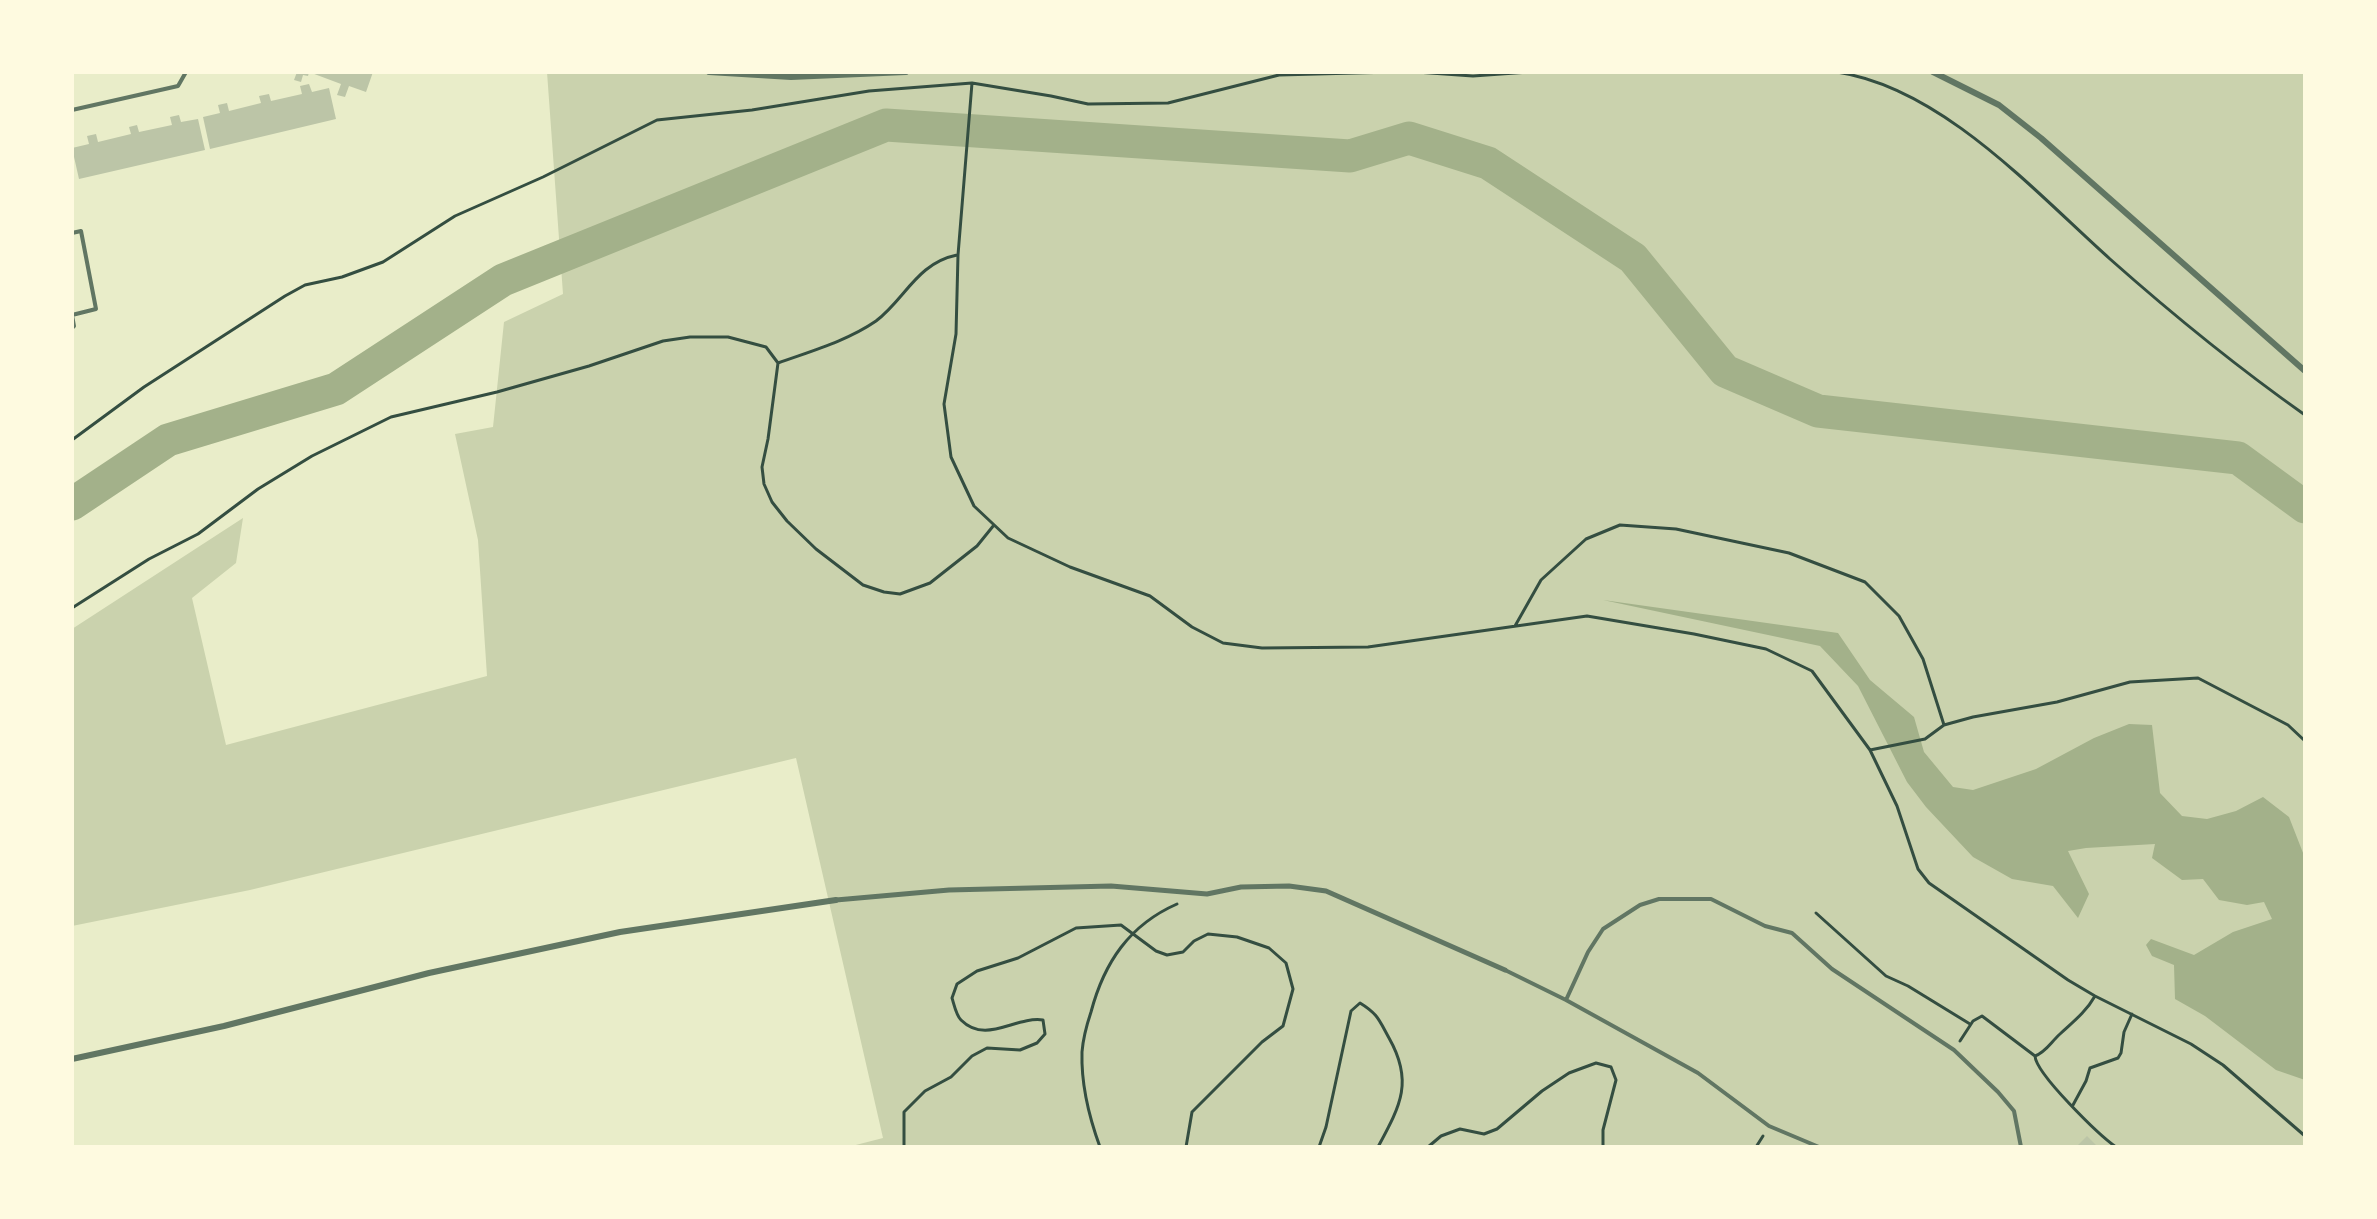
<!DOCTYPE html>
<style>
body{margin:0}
#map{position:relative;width:2377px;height:1219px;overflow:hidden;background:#e9edc9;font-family:"Public Sans",sans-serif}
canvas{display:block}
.frame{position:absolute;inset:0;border:74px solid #fefae0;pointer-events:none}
</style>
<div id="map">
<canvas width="2377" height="1219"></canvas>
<div class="frame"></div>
</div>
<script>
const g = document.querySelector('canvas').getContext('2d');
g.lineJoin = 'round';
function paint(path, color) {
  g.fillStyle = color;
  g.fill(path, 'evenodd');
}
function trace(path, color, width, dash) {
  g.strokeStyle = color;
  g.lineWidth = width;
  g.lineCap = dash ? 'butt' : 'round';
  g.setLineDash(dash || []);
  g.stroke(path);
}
const green = new Path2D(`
 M547 72H2305V1147H848L883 1138 796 758 250 890 72 926V629L243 518 236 563 192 598 226 745 487 676 478 540 455 434 493 427 504 322 563 294Z`);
const water = new Path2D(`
 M1603 600 1838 633 1870 680 1914 717 1924 752 1953 787 1973 790 2036 769 2094 738 2129 724 2152 725 2160 793 2182 816 2207 819 2236 811 2263 797 2289 817 2305 858V1080L2276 1070 2205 1016 2175 999 2174 965 2152 956 2146 945 2151 939 2194 955 2233 932 2272 919 2264 902 2247 905 2219 900 2203 879 2182 880 2152 858 2155 844 2086 848 2068 851 2089 894 2078 918 2053 886 2012 879 1973 857 1926 807 1907 782 1858 686 1820 646Z`);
const river = new Path2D(`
 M72 504 168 440 336 389 503 280 886 125 1350 156 1409 138 1488 163 1633 258 1725 371 1818 411 2238 458 2305 507`);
const building = new Path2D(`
 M297 72H309L308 76 303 75 301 82 294 80Z
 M309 72H373L366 92 349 86 345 97 337 95 341 84Z
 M309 84 312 92 329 88 336 119 210 149 203 117 220 113 218 105 227 103 229 111 261 103 259 96 269 94 271 101 302 94 300 86Z
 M179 115 181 122 198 119 205 150 79 179 72 148 89 144 87 136 96 134 98 142 131 134 129 127 137 125 139 132 172 125 170 117Z
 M2087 1136 2098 1147H2076Z`);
const path = new Path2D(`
 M1416 72 1473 76 1529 72
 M1837 72C1942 88 2034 191 2110 259 2172 314 2237 367 2305 415
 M972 83 958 255 956 334 944 404 951 457 974 506 1008 538 1070 567 1150 596 1192 627 1223 643 1262 648 1368 647 1587 616 1694 634 1766 649 1812 671 1870 750 1897 806 1918 869 1929 883 2068 980 2095 996 2191 1044 2223 1065 2305 1136
 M778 363 768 439 762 467 764 484 772 502 787 521 816 549 863 585 884 592 900 594 930 583 977 546 994 525
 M72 440 144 387 285 296 305 285 342 277 383 262 455 216 543 177 657 120 752 110 869 91 972 83 1051 96 1088 104 1168 103 1279 75 1393 72
 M72 608 149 559 198 534 258 489 312 456 391 417 497 392 589 366 663 341 690 337H728L766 347 778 363C811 351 847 341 876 321 905 299 917 263 957 255
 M1515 626 1541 580 1586 539 1620 525 1676 529 1789 553 1865 582 1899 616 1923 659 1944 725
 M1870 750 1925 739 1944 725 1973 717 2057 702 2130 682 2198 678 2288 725 2305 741
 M1816 913 1886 976 1908 986 1970 1024
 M1960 1041 1973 1021 1982 1016 2035 1056C2046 1052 2051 1042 2060 1034 2073 1022 2086 1012 2095 996
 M2035 1056C2036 1074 2099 1135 2116 1147
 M2073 1105 2086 1081 2090 1068 2118 1058 2121 1053 2124 1032 2132 1014
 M904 1147V1112L925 1091 951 1077 972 1056 987 1048 1020 1050 1037 1043 1045 1034 1043 1020C1015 1016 986 1045 961 1020 956 1015 954 1004 952 998L957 984 977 971 1018 958 1076 928 1121 925 1156 951 1167 955 1183 952 1194 941 1208 934 1237 937 1269 948 1286 963 1293 989 1283 1026 1262 1042 1192 1112 1186 1147
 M1100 1147C1089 1117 1081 1085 1082 1052 1083 1039 1087 1024 1091 1012 1104 963 1129 925 1177 904
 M1319 1147 1326 1127 1351 1011 1360 1003C1378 1014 1379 1020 1389 1038 1414 1082 1400 1106 1378 1147
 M1428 1147 1441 1136 1460 1129 1484 1134 1497 1129 1542 1091 1569 1073 1596 1063 1611 1067 1616 1080 1603 1130V1147
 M1756 1147 1763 1136`);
const service = new Path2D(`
 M72 110 178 86 186 72
 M72 233 81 231 96 309 72 315 74 326 72 328
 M1505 970 1566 1000 1698 1073 1769 1126 1819 1147
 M1566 1000 1588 952 1603 929 1640 905 1659 899H1711L1765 926 1792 933 1832 969 1954 1050 1998 1092 2014 1111 2021 1147`);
const pedestrian = new Path2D(`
 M836 900 949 890 1111 886 1207 894 1241 887 1289 886 1326 891 1505 970`);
const minor = new Path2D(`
 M709 72 791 77 906 72
 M1933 72 1999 105 2041 138 2305 371
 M72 1059 224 1026 429 973 620 932 836 900`);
paint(green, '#cad2ad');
paint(water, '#a3b18a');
trace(river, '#a3b18a', 33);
paint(building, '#bcc5a7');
trace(path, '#344e41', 3);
trace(service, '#617663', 4);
trace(pedestrian, '#617663', 5);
trace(minor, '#617663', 6);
</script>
